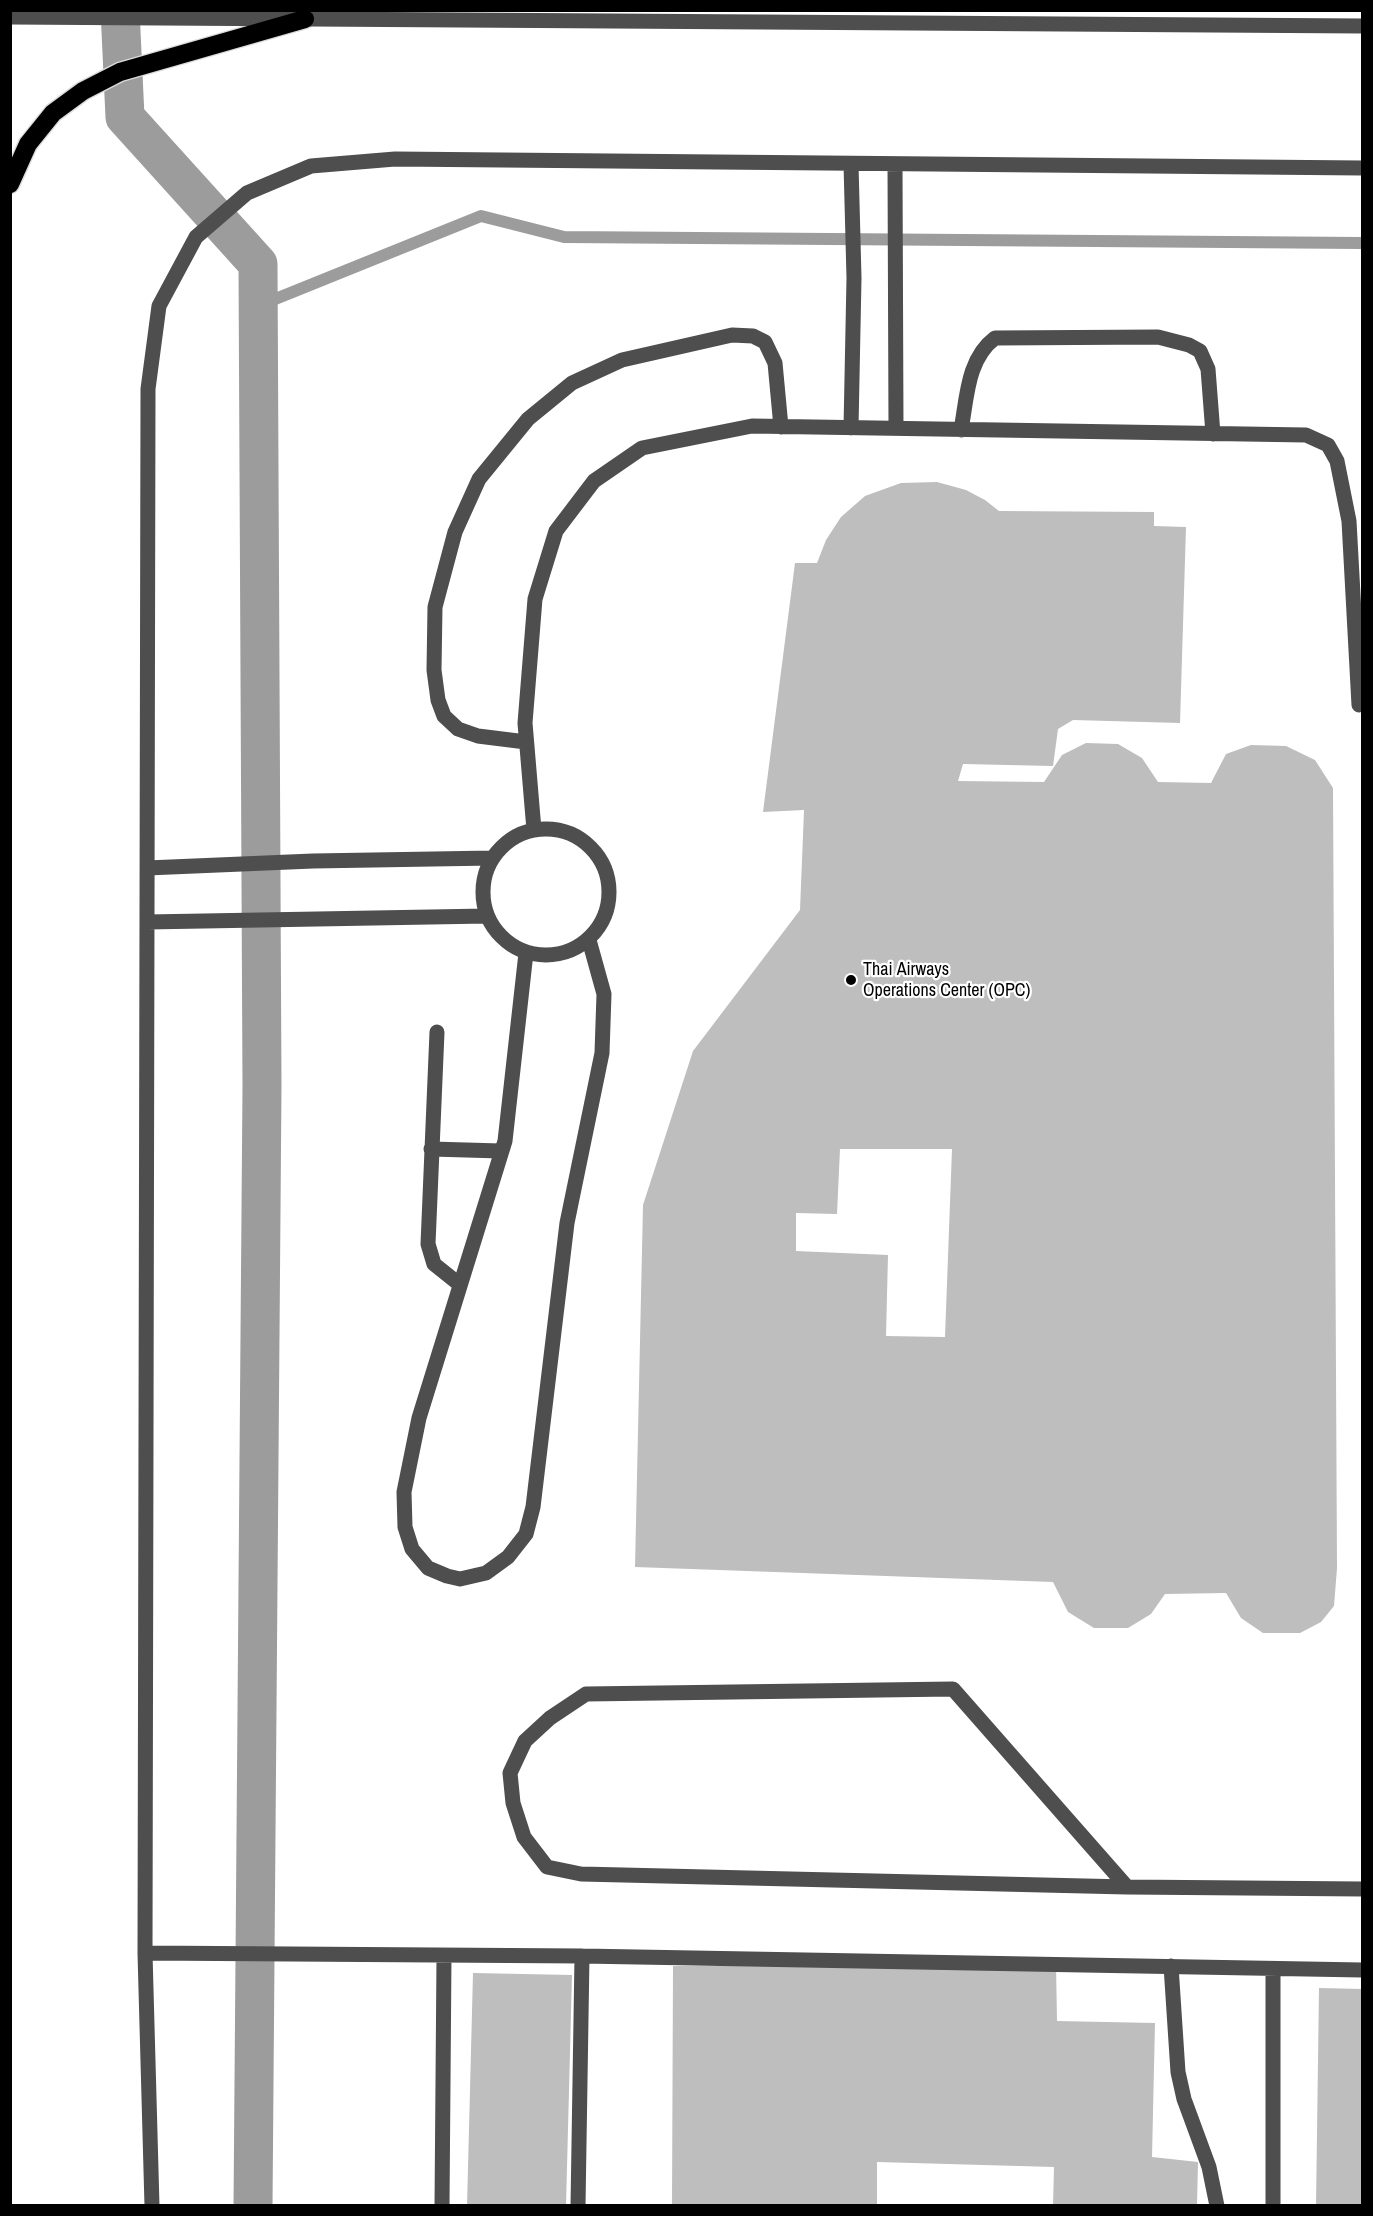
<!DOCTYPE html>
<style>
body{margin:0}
#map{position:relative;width:1373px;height:2216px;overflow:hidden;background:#fff;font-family:"Archivo Narrow",sans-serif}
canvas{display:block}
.frame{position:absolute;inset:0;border:12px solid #000;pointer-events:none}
</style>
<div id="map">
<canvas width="1373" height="2216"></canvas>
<div class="frame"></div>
</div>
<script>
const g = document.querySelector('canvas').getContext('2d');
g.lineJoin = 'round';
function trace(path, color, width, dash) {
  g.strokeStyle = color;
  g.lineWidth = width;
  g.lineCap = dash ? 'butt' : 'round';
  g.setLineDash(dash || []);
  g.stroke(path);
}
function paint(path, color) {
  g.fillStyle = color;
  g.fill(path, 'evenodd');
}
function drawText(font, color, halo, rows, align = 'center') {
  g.font = font + ' "Archivo Narrow",sans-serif';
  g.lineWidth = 4.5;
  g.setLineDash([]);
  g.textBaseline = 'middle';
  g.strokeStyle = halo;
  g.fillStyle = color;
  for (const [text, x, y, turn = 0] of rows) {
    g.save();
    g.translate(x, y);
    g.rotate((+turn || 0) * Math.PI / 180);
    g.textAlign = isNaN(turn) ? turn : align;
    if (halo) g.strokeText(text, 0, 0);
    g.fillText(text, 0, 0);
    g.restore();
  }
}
const stream = new Path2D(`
 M258 306 481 216 564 237 1362 243`);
const canal = new Path2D(`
 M120 10 125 117 258 264 262 1086 253 2206`);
const building = new Path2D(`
 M937 482 966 490 985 500 999 511 1154 512V526L1186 527 1180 723 1073 720 1058 729 1053 766 963 764 958 781 1044 782 1062 755 1086 743 1118 744 1142 758 1158 782 1211 783 1226 754 1251 745 1286 746 1315 760 1333 788 1337 1568 1334 1606 1321 1622 1300 1633H1263L1241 1618 1226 1593 1165 1594 1151 1614 1128 1628H1094L1068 1612 1053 1582 635 1567 643 1205 693 1051 800 910 804 810 763 812 795 563H817L826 540 841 517 865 496 901 483ZM840 1149H952L945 1337 886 1336 888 1255 796 1251V1213L837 1214Z
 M1056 1965 1057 2021 1155 2023 1152 2157 1198 2162 1197 2206H1053L1054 2167 877 2162V2206H672L673 1966Z
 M473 1973 572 1975 566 2206H467Z
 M1319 1988 1362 1989V2206H1316Z`);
const minor = new Path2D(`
 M10 17 1362 26
 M851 164 854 278 851 428
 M895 165 896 428
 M961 430C967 398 967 359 995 338L1158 337 1189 345 1200 351 1208 369 1213 434
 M526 742 478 736 458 729 444 716 438 700 434 670 435 607 455 532 479 479 528 419 572 383 622 360 732 335 753 336 765 342 775 363 781 427
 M483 892a63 63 0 1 1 126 0a63 63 0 1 1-126 0Z
 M534 830 525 723 535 599 556 531 594 481 642 448 752 426 1306 435 1328 445 1337 461 1349 521 1359 705
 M147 868 313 861 493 858
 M147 922 487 916
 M526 953 505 1141 419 1418 404 1492 405 1527 412 1549 428 1568 447 1576 460 1579 486 1573 508 1557 526 1534 533 1507 567 1223 602 1053 604 994 589 940
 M437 1032 428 1244 434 1264 459 1284
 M431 1149 501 1151
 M1127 1887 953 1689 586 1694 550 1718 525 1741 510 1773 513 1803 524 1837 547 1867 581 1874 1127 1887 1362 1889
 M145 1953 582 1956 1362 1970
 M1171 1966 1178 2072 1184 2099 1209 2167 1217 2206
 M1273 1969V2206
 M152 2206 145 1953 148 389 159 306 196 237 247 193 311 166 395 159 1362 168
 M442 2206 444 1956
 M578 2206 582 1956`);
const highway = new Path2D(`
 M10 184 28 144 53 113 83 91 120 72 305 19`);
const markers = [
 [851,980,6,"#000"]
];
const poiNames = [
 ["Thai Airways",863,970],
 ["Operations Center (OPC)",863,991]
];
trace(stream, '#9c9c9c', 12);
trace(canal, '#9c9c9c', 39);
paint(building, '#bebebe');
trace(highway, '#dbdbdb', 21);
trace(minor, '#4e4e4e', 15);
trace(highway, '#000', 18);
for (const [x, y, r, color] of markers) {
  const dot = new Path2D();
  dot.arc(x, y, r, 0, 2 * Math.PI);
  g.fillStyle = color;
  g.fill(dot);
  trace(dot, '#fff', 2);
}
drawText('18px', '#000', '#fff', poiNames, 'left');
</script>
